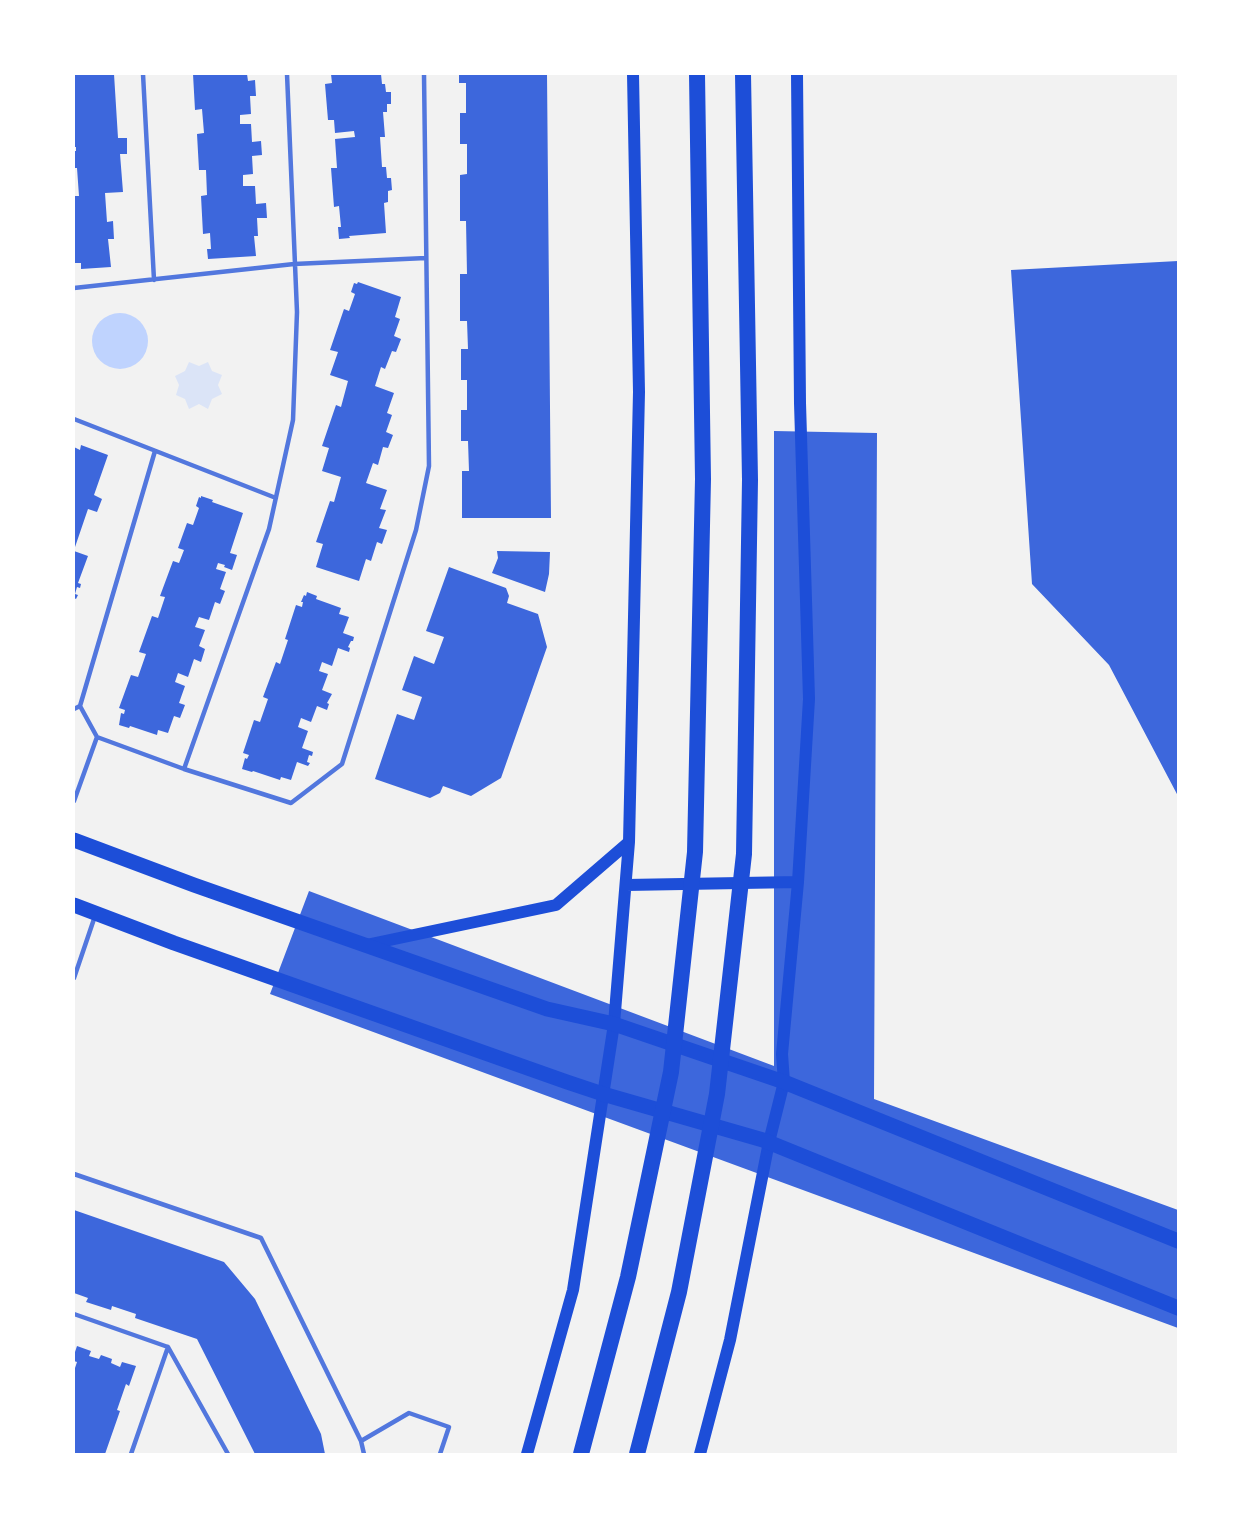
<!DOCTYPE html>
<style>
body{margin:0}
#map{position:relative;width:1252px;height:1528px;overflow:hidden;background:#f2f2f2;font-family:"Exo 2",sans-serif}
canvas{display:block}
.frame{position:absolute;inset:0;border:75px solid #fff;pointer-events:none}
</style>
<div id="map">
<canvas width="1252" height="1528"></canvas>
<div class="frame"></div>
</div>
<script>
const g = document.querySelector('canvas').getContext('2d');
g.lineJoin = 'round';
function paint(path, color) {
  g.fillStyle = color;
  g.fill(path, 'evenodd');
}
function trace(path, color, width, dash) {
  g.strokeStyle = color;
  g.lineWidth = width;
  g.lineCap = dash ? 'butt' : 'round';
  g.setLineDash(dash || []);
  g.stroke(path);
}
const green = new Path2D(`
 M189 362 199 366 208 362 212 371 222 375 218 385 222 394 212 399 208 409 199 404 189 409 185 399 176 395 179 385 175 376 185 371Z`);
const water = new Path2D(`
 M92 341a28 28 0 1 1 56 0a28 28 0 1 1-56 0Z`);
const building = new Path2D(`
 M74 74H114L118 138H127V154H120L123 192 105 193 107 222 113 221 114 239H108L111 267 81 269V263H74V203H75L74 196H79L77 168H74V151H76V147H74V131H75Z
 M193 74H247L248 81 255 80 256 96H250L251 114 240 115V124H251L252 142 261 141 262 155 252 156 253 174 243 175V186H255L256 204 266 203 267 218H257L258 236H254L256 256 208 259 207 249H211L210 233 203 234 201 196 207 195 206 170H199L197 134 204 133 202 109 195 110Z
 M331 74H381L382 84H385L386 92H391V104H387V112H383L385 137H380L382 167H386L387 178H391L392 190 388 191V202L384 203 386 233 349 236 350 238 339 239 338 227H341L339 206 334 207 331 168H337L335 139 355 137 354 131 335 133 334 120H328L325 84 332 83Z
 M459 74H547L551 518H462V471H469L468 441H461V410H467V380H461V349H468L467 321H460V274H467L466 221H460V175L467 174V144H460V113H466V83H459Z
 M1178 261V796L1109 665 1032 584 1011 270Z
 M358 282 401 297 395 317 400 319 394 336 401 339 396 352 392 351 385 369 381 367 375 386 394 393 387 413 392 415 386 432 393 435 388 448 383 447 378 465 373 463 366 483 387 490 380 509 386 510 379 528 387 530 382 544 377 542 371 561 366 559 359 581 316 567 323 544 316 542 330 501 334 502 341 477 322 471 329 448 322 446 336 405 341 407 348 381 330 375 338 352 330 350 344 309 349 311 355 294 351 292 354 283 357 284Z
 M774 431 877 433 874 1099 1178 1210V1328L270 994 309 891 774 1066Z
 M81 445 108 455 94 495 102 499 97 512 88 509 74 550V447L80 450Z
 M201 496 213 500 212 502 243 513 230 553 237 555 232 570 224 567 225 565 218 563 216 569 226 572 220 589 225 591 220 604 215 602 209 620 199 617 195 627 205 630 199 646 205 649 201 662 194 659 188 677 178 673 175 682 185 686 179 703 185 705 180 718 174 716 168 733 158 730 157 735 130 726 129 728 119 725 121 713 124 714 125 710 119 708 131 675 138 677 146 654 139 652 152 616 158 618 165 597 160 596 173 561 179 563 184 550 178 548 187 523 193 525 199 508 196 506 199 497 201 498Z
 M74 551 88 556 78 583 81 584 80 588 77 587 75 594 78 595 76 599 74 598Z
 M497 551 550 552 549 574 545 592 492 573 498 558Z
 M449 567 506 588 509 596 507 603 538 614 547 647 501 778 471 796 443 786 440 793 430 798 375 779 397 714 414 720 422 697 402 690 414 656 434 664 444 637 426 631Z
 M307 592 317 596 316 599 341 608 339 614 349 617 343 633 354 637 353 641H351L348 647 350 648 349 652 338 648 332 666 322 662 319 671 328 674 322 690 332 694 327 703 329 704 327 710 317 706 311 722 301 718 298 727 308 731 302 748 313 752 312 756 309 755 307 762 310 763 308 766 297 762 291 780 281 777 280 780 253 771 252 772 242 769 245 758 247 759 249 755 243 753 254 720 260 722 268 699 263 697 276 662 280 664 288 640 285 639 296 605 302 607 303 602H301L304 595 306 596Z
 M74 1210 224 1262 255 1299 321 1434 325 1454H255L197 1339 135 1318 136 1314 112 1306 111 1310 86 1302 88 1298 74 1293Z
 M77 1346 91 1351 89 1356 99 1359 101 1355 112 1359 111 1363 120 1367 122 1362 136 1366 129 1386 126 1384 117 1410 120 1411 105 1454H74V1371L77 1362 74 1361V1355Z`);
const service = new Path2D(`
 M143 74 154 280
 M74 288 294 264 426 258
 M74 419 276 498
 M80 706 155 451
 M74 709 80 706 97 737
 M184 769 291 803 342 764 416 530 429 466 424 74
 M74 801 97 737 184 769 269 529 293 420 297 312 287 74
 M74 978 95 916
 M74 1174 261 1238 361 1441 364 1454
 M74 1314 168 1347 131 1454
 M168 1347 228 1454
 M361 1441 409 1413 449 1427 440 1454`);
const secondary = new Path2D(`
 M626 885 798 882
 M366 945 556 905 629 842
 M527 1454 573 1290 614 1024 629 842 639 392 633 74
 M700 1454 730 1340 769 1142 784 1082 782 1054 798 882 809 699 800 403 797 74`);
const primary = new Path2D(`
 M74 840 194 885 547 1009 614 1024 784 1082 1178 1241
 M74 905 174 943 567 1082 603 1094 763 1140 1178 1308`);
const trunk = new Path2D(`
 M581 1454 628 1277 671 1072 695 852 703 479 697 74
 M637 1454 679 1292 717 1094 744 854 750 480 743 74`);
paint(green, '#dbe4f7');
paint(water, '#bfd3fe');
paint(building, '#3d67dc');
trace(service, '#5277de', 4.5);
trace(secondary, '#1d4ed8', 12);
trace(primary, '#1d4ed8', 15);
trace(trunk, '#1d4ed8', 16);
</script>
